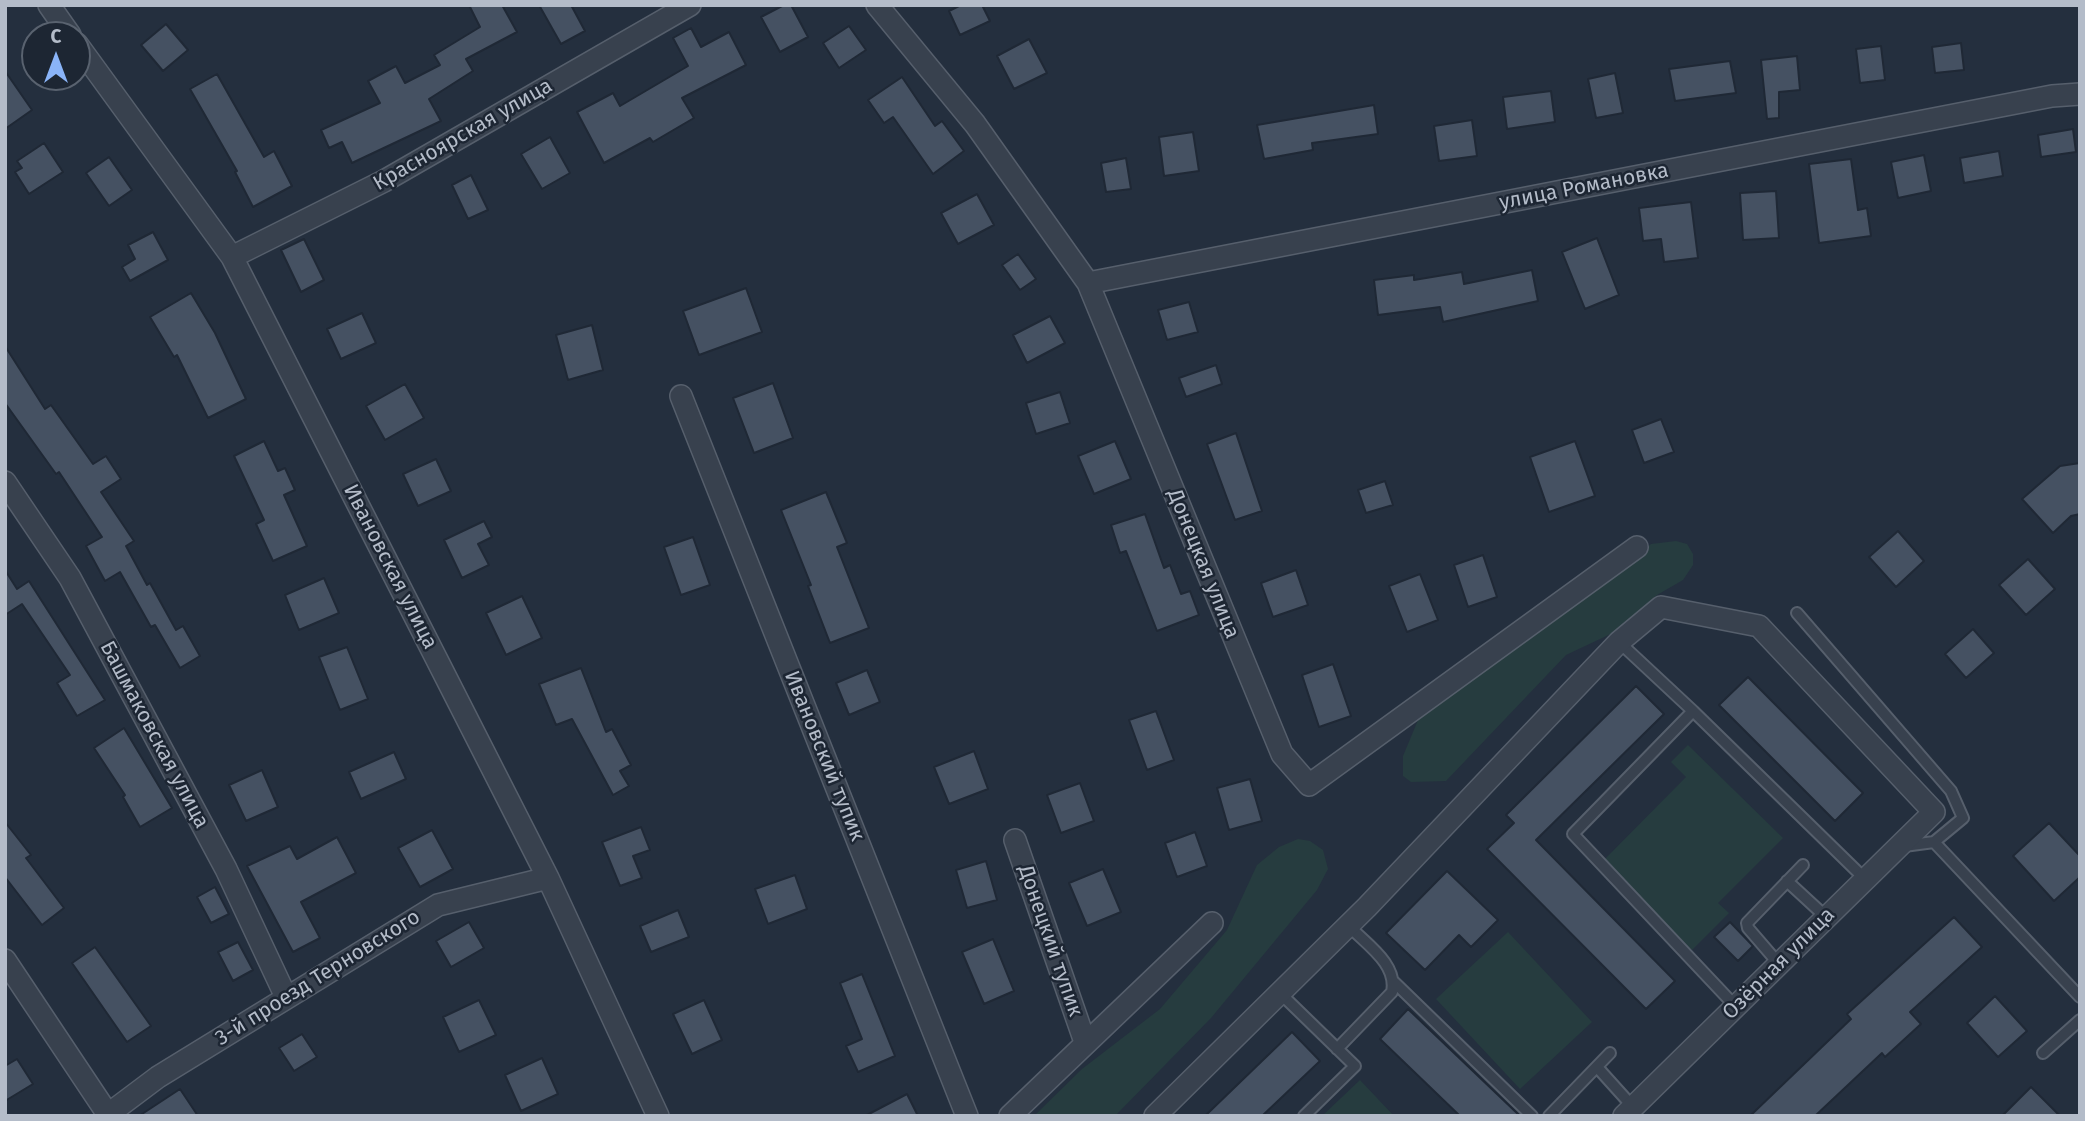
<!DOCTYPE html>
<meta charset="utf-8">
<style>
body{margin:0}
#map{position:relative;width:2085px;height:1121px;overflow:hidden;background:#242f3e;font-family:"Fira Sans",sans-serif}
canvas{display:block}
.frame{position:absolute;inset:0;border:7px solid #b4bcc9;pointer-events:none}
.north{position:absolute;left:21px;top:21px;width:70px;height:70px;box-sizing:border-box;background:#1d2633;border:2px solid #59626f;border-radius:50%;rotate:0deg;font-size:19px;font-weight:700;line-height:28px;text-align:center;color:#b4bcc9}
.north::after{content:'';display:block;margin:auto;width:24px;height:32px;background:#8ab4f8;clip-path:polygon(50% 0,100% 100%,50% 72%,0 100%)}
</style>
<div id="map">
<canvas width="2085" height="1121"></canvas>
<div class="frame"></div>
<div class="north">С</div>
</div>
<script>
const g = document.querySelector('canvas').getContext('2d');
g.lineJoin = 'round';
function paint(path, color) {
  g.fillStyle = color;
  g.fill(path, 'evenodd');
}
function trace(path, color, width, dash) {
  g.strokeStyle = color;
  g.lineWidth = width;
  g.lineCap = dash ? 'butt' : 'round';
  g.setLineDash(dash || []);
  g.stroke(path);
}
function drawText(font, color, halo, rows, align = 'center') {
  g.font = font + ' "Fira Sans",sans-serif';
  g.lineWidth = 5;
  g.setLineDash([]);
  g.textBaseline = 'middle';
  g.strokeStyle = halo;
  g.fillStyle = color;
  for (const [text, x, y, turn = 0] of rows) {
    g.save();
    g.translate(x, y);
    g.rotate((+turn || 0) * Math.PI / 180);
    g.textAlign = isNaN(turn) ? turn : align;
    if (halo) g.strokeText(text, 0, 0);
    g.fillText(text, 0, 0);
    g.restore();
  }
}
const green = new Path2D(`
 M1676 541 1687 544 1693 554V565L1683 580 1657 595 1617 631 1566 655 1446 781 1411 782 1403 776V756L1418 720 1651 544Z
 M1688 745 1783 838 1718 903 1729 913 1692 950 1602 862 1686 777 1671 762Z
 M1298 839 1310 841 1323 850 1328 869 1317 890 1211 1018 1115 1116H1034L1082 1069 1160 1009 1227 930 1257 865 1279 847Z
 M1508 932 1592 1022 1520 1089 1436 999Z
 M1360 1080 1394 1116H1322Z`);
const building = new Path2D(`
 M469 5H502L517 32 466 59 473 71 429 99 441 121 352 163 342 142 329 148 321 130 380 103 368 81 396 66 405 83 440 65 434 55 480 27Z
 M539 5H571L585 31 561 44Z
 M784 5H791L808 37 780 52 761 17Z
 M961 5H982L990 21 960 35 949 11Z
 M166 24 188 50 163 71 141 45Z
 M849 26 866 50 839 68 823 43Z
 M691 28 701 47 729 32 746 65 682 98 694 118 653 142 650 138 604 163 577 112 613 93 620 106 688 66 673 38Z
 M1029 39 1047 73 1014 89 997 56Z
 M1961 43 1964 70 1935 73 1932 47Z
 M1881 46 1885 80 1860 83 1856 49Z
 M1797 56 1800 90 1779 92V118L1767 119 1761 60Z
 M1730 61 1736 93 1675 101 1669 69Z
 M5 71 32 110 5 129Z
 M1615 73 1623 113 1596 118 1588 79Z
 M217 74 264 157 274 151 292 186 253 207 235 172 237 171 190 89Z
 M902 77 935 126 942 121 964 151 933 174 893 117 884 123 868 100Z
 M1551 91 1555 122 1507 129 1503 97Z
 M1374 105 1378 134 1312 143 1313 150 1264 159 1257 125Z
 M1472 120 1477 156 1439 161 1434 126Z
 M2073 129 2076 152 2041 157 2038 135Z
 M1193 132 1199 171 1164 176 1159 137Z
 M550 137 570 173 542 189 521 154Z
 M44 143 63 172 29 194 15 172 22 168 17 161Z
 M1999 151 2003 176 1964 183 1960 158Z
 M1924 155 1931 191 1898 198 1891 162Z
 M109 157 132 190 109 206 86 173Z
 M1126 158 1131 189 1106 192 1101 163Z
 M1851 159 1858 210 1867 208 1871 236 1819 243 1809 164Z
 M471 175 488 210 468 219 452 185Z
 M1776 191 1779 238 1743 240 1740 193Z
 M977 194 994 225 958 244 941 213Z
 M1691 202 1698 258 1664 262 1661 239 1643 241 1639 208Z
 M153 232 168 260 130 281 122 267 135 259 128 245Z
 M1597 238 1619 295 1585 309 1562 252Z
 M304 239 324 280 301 292 281 250Z
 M1018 254 1036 279 1020 290 1002 265Z
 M1532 270 1538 301 1443 322 1440 307 1378 315 1374 280 1414 275V280L1462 272 1464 284Z
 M746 288 762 332 699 355 683 311Z
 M191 293 215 333 246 399 208 418 177 355 174 357 150 317Z
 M1189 302 1198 332 1167 340 1158 310Z
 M362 313 376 343 341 359 327 329Z
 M1050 316 1065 343 1027 363 1013 335Z
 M592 325 603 370 568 380 556 335Z
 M5 346 45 409 51 405 93 464 106 456 121 479 101 492 134 541 126 546 147 585 150 583 176 630 183 626 200 656 180 668 155 625 151 627 120 572 105 581 86 546 102 537 59 472 56 474 5 403Z
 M1216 365 1222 384 1186 397 1179 378Z
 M773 383 793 438 754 453 733 398Z
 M405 384 424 418 385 440 366 406Z
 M1060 392 1070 423 1036 434 1026 403Z
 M1661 419 1674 452 1644 463 1632 430Z
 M1236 433 1262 511 1235 520 1207 444Z
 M264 441 278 471 285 468 295 490 284 495 307 546 273 561 256 524 264 520 234 456Z
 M1115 441 1131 479 1094 494 1078 456Z
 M1575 441 1595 496 1549 512 1530 457Z
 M436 459 451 491 418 506 403 474Z
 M2080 463V514L2071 516 2053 533 2022 499 2060 466Z
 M1385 481 1393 505 1366 513 1358 490Z
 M826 492 847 543 837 547 869 628 830 643 808 586 811 585 781 510Z
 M1145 514 1164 568 1170 565 1181 594 1190 591 1199 615 1157 631 1126 551 1120 553 1111 525Z
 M484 521 492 537 478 544 489 565 462 578 444 540Z
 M1898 531 1924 561 1896 587 1869 557Z
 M693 537 710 585 681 595 664 547Z
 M1483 555 1497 597 1468 607 1454 565Z
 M2028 559 2055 589 2026 615 1999 585Z
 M5 570 17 589 29 581 105 700 77 716 57 683 70 675 22 604 5 615Z
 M1296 570 1308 605 1273 617 1261 583Z
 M1420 574 1438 620 1407 632 1389 586Z
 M324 578 339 613 299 630 285 595Z
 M522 596 542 638 506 655 486 613Z
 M1973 629 1994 653 1966 678 1945 654Z
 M347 647 368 699 340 710 319 657Z
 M1333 664 1351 716 1319 727 1302 675Z
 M581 668 606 732 612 729 631 765 620 771 629 786 613 795 572 719 556 725 539 684Z
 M867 670 880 702 849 715 836 683Z
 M1748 677 1863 793 1835 821 1719 705Z
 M1636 686 1664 714 1536 840 1675 981 1646 1009 1487 849 1514 823 1506 815Z
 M1156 711 1174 760 1147 770 1129 720Z
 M124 728 172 808 140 827 123 797 125 795 94 748Z
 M974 751 988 789 949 804 934 767Z
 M394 752 406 779 361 799 349 772Z
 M262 770 278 807 246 821 229 785Z
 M1250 779 1262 821 1229 830 1217 788Z
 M1080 783 1094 821 1061 833 1047 795Z
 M5 822 31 855 26 858 64 908 42 925 5 877Z
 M2049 823 2080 856V877L2054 901 2013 856Z
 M641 827 650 850 633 856 642 878 620 886 602 842Z
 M432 830 453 869 420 887 398 848Z
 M1195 832 1207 866 1177 877 1165 843Z
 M337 837 356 873 301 902 320 938 293 952 247 866 290 846 297 859Z
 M986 861 997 900 967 908 956 870Z
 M1103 869 1121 912 1087 926 1069 883Z
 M1447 871 1498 920 1471 947 1459 935 1425 970 1386 933Z
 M795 875 807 909 768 924 755 889Z
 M215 887 229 914 211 923 197 897Z
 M678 910 689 937 651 952 640 926Z
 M1954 917 1982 947 1910 1012 1921 1024 1885 1057 1882 1053 1815 1116H1750L1851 1019 1847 1014Z
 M469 922 484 948 451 967 436 941Z
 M1730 922 1753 946 1738 961 1714 937Z
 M993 939 1014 991 984 1004 962 952Z
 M238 942 253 970 233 981 218 952Z
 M95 947 151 1026 127 1042 72 963Z
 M862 974 895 1056 858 1072 846 1046 862 1039 840 983Z
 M1995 996 2027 1031 1998 1057 1967 1023Z
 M479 1000 496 1035 459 1052 443 1017Z
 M704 1000 722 1040 692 1054 673 1014Z
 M1408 1009 1520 1116H1460L1380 1039Z
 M1292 1032 1320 1061 1262 1116H1205Z
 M302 1034 317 1057 294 1071 279 1048Z
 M542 1058 558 1094 521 1111 505 1075Z
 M17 1059 33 1084 5 1101V1066Z
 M2031 1087 2060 1116H2002Z
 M180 1089 198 1116H139Z
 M907 1094 918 1116H865Z`);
const lane = new Path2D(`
 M1797 613 1951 791 1963 818 1934 842 1904 846
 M1619 642 1693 711
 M1934 842 2080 997
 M1787 881 1826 917
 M1779 964 1748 928 1747 923 1803 865
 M1394 982 1532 1116
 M1280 993 1355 1066 1304 1116
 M1737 1008 1573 834 1693 711 1864 878
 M1337 1049 1392 992C1398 964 1366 944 1349 926
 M2043 1053 2080 1020
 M1597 1067 1633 1107
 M1549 1116 1610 1053`);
const street = new Path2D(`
 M49 5 70 35
 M877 5 975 124 1088 283 1282 754 1309 785 1637 547
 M77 44 232 257 548 878 658 1116
 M232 257 384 181 690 5
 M1088 283 2052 96 2080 94
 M681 396 967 1116
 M5 482 70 578 226 869 286 997
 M1015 840 1085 1042
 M5 960 109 1116
 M106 1116 158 1077 438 905 548 878
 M1010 1116 1212 923
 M1155 1116 1367 907 1619 642 1661 607 1759 626 1934 812 1624 1116`);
const streetNames = [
 ["Красноярская улица",463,135,-30],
 ["улица Романовка",1584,187,-11],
 ["Донецкая улица",1203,564,68],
 ["Ивановская улица",390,567,63],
 ["Башмаковская улица",154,735,62],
 ["Ивановский тупик",824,756,68],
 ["Донецкий тупик",1050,941,71],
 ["Озёрная улица",1779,964,-45],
 ["3-й проезд Терновского",318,978,-32]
];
paint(green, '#263c3f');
paint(building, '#455162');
trace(building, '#1f2835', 2);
trace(lane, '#565f6c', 14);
trace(street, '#565f6c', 24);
trace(lane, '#38414e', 10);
trace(street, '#38414e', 21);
drawText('21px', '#b4bcc9', '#1d2633', streetNames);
</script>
